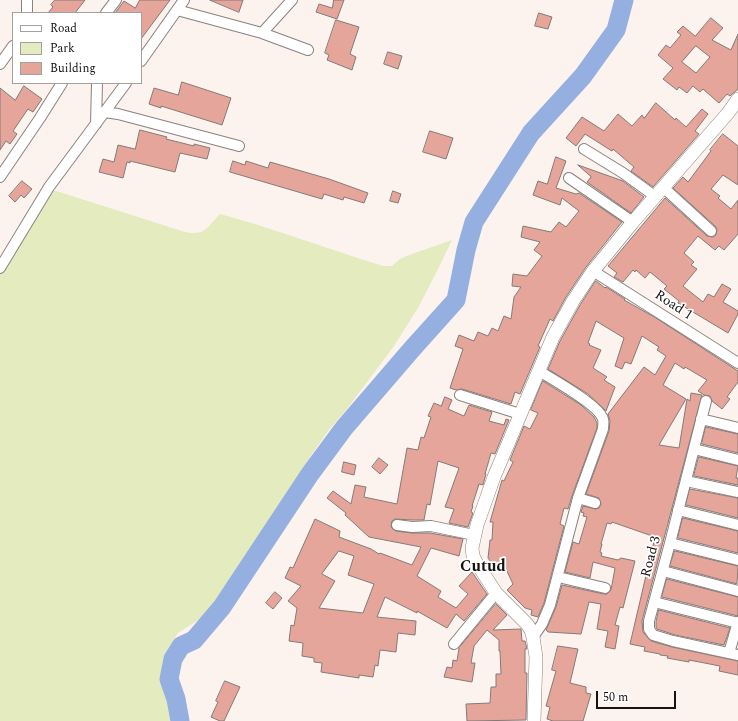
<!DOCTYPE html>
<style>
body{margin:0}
#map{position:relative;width:738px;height:721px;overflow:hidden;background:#fcf3ef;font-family:Spectral,serif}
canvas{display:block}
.legend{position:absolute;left:12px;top:12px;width:130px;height:72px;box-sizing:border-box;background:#fff;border:1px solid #a2a1a0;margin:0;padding:5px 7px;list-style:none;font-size:12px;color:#161311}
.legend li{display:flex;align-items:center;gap:8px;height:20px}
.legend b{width:20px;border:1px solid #a2a1a0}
.scale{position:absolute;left:596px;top:691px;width:80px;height:18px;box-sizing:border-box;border:2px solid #161311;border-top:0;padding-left:5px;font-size:12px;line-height:14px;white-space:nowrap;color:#161311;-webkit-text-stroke:3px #fff;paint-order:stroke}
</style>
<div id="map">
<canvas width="738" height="721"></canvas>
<ul class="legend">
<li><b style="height:5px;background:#fff"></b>Road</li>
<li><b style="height:11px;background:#e3ebbf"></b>Park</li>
<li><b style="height:11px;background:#e5a59a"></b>Building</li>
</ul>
<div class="scale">50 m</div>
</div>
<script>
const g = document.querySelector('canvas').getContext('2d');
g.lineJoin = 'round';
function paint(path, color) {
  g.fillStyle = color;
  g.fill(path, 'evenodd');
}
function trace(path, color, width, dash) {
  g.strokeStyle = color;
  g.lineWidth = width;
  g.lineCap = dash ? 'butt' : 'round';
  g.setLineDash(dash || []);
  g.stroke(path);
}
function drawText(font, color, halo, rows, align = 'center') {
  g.font = font + ' Spectral,serif';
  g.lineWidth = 3.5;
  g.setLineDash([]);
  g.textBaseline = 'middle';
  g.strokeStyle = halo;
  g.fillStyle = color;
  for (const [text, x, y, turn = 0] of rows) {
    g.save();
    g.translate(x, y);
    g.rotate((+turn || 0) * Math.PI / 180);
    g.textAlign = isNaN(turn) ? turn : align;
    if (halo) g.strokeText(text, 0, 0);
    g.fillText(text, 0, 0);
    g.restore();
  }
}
const green = new Path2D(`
 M50 189 185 232C206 236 207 227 220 214 275 229 328 249 383 266H392L400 259 409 255 452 240 439 267 418 308 394 346 347 409 328 431 308 460 225 596 211 612 178 633 170 645 163 660V683L170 707V721H0V264Z`);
const river = new Path2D(`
 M180 721 176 699 169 679 173 659 181 646 194 640 222 607 310 474 344 428 412 349 456 300 466 250 474 222 531 133 583 76 616 30 624 0`);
const building = new Path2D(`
 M55 0H85L75 13H48L53 7 51 5Z
 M140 0H170L141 39V13H115L124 1 135 8Z
 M210 0H243L239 12Z
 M334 0H344L337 19 316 12 319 4 332 8Z
 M539 13 552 17 548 29 535 26Z
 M711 18 723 28 712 40 731 50 738 34V89L730 96 727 94 719 103 703 89 700 92 693 86 687 93 679 87 677 90 663 79 673 68 658 55 666 45 670 48 681 35 677 32 683 26 695 36ZM696 46 710 57 696 73 682 62Z
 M336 20 359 27 350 54 356 57 352 70 327 60 329 55 325 53Z
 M388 52 402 56 398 69 384 64Z
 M182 82 231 98 222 125 161 106V108L149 104 154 88 178 95Z
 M24 86 42 99 33 112 28 109 13 131 17 134 10 144 6 141 0 150V88L15 100Z
 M656 103 675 120 676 118 686 127 702 109 708 114 695 131 699 134 653 187 631 171 634 167 613 149 612 151 585 134 576 146 566 138 582 117 604 131 618 114 632 126 642 115 644 118Z
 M140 130 167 137 166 139 194 146V144L210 148 207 159 180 153 175 172 130 161V163L127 162 123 178 99 172 103 159 114 162 118 145 135 149Z
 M430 131 453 138 446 159 423 152Z
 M723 134 738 146V185L723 175 711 189 720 196 718 198 731 209 738 200V234L724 250 719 246 715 250 698 236 684 253 694 262 691 265 697 269 683 286 703 302 708 294 714 297 722 284 731 289 723 302 738 311V314L728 333 678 303 679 301 664 289 667 286 650 272 645 278 636 270 635 272 633 270 623 282 614 277 617 273 608 266 665 198 707 236 713 237 716 235 717 229 715 226 673 188 683 177 688 182 711 151 710 150Z
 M556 157 566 161 556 188 576 194 579 193 622 222 586 267 566 297 553 321 550 319 538 346 540 347 520 394 515 392 511 404 462 389 456 390 450 388 463 349 455 346 459 335 474 341 478 332 488 336 492 328 498 331 504 316 511 319 514 297 521 287 512 286 513 274 527 276 542 256 534 250 540 242 521 237 523 226 551 232 559 222 566 227 579 211 562 198 560 205 533 195 538 181 547 184Z
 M233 161 245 165 246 161 268 168 270 162 329 179 368 193 364 203 344 197 343 200 324 194 322 199 230 172Z
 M578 165 623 181 644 197 631 213 587 182 591 177Z
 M22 181 32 189 24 198 21 195 15 202 9 196Z
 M393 191 401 194 398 203 390 201Z
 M596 281 605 288 606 287 625 299 624 300 656 318 738 371V382L727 397 730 399 722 409 712 401 710 396 704 395 698 391 707 380 685 367 684 369 675 363 663 385 686 399 659 445 679 448 687 399 690 401 691 393 702 395 642 621 643 632 651 641 672 647 738 661V675L719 671 720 666 689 660V662L667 658 668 656 660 655V654L644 651 645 647 630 644 655 537 612 522 611 524 607 523 601 544H602L600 552 602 553 601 556 618 560 621 558 635 561 623 608 620 607 615 625 619 626 615 649 605 647 608 631 597 629 601 604 589 602 581 634 548 632 546 630 556 607 562 585 604 594H607L611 590 615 568 593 562 590 578 565 572 573 542 579 544 587 517 583 516 584 513 581 512 583 506 596 509 599 508 601 504 599 498 586 494 609 431 610 421 608 414 644 367 655 375 666 356 657 350 659 347 642 336 631 364 625 362 622 369 615 366 624 338 596 321 588 343 590 344 589 345 601 350 593 368 607 377 604 380 615 387 606 411 588 394 548 369 560 341 580 305Z
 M543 381 581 405 594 417 597 423V428L572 496 568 509 564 508 560 524 564 526 544 603 538 617 531 615 532 610 525 608 507 590 513 584 505 567 498 572 488 558 490 540H492L493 522H490L502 480 504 481 513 462 510 460 524 426 530 429 538 413 531 410Z
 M445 397 452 400 448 409 464 416 469 405 492 412 489 421 504 425 506 419 509 420 495 454 491 453 485 474H486L483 485 479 484 472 506H473L471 512 473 513 468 527 449 523 454 509 445 507 459 468 438 461 430 505 427 504 424 520H412L395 519 392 521 391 527 396 531 412 533H430L463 539 459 556 431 548 417 576 441 591 438 597 456 608 468 594 459 586 472 572 487 594 464 621 456 614 447 628 417 611V613L385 597 377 617 416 621 415 635 398 633 396 652 380 650 378 666 375 665 373 677 359 675V678L321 672 322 663 314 662V658L302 656 303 643 289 641 291 625 294 626 297 608 288 601 301 586 285 578 290 567 293 568 315 519 340 531 339 537 371 549 379 554 380 553 412 565 421 547 369 537 345 515 346 513 327 498 333 491 351 504 355 485 366 487 364 497 397 504 407 448 418 450 421 437 424 438 431 417 428 416 434 403 441 406ZM339 551 354 556 348 575 374 584 363 613 319 608 335 581 322 574Z
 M706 427 738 434V453L702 444Z
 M699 457 738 466 736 478H738V485L694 476Z
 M379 458 388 465 380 474 372 467Z
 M344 462 356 465 354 475 342 472Z
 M690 489 738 498V518L686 505Z
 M683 518 738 531V553L678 538Z
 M675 551 738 566 737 584 670 566Z
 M667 579 738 597V616L662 597Z
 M275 592 282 598 273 609 266 603Z
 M496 604 507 615 493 630 521 629 522 641H525L527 649H525V673H527L526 720 467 721 466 704 490 703 491 687H496V674H501L500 651H499V640L487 630 474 646 471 663H475L472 682 444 677 447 667 452 668 453 660 457 661 459 648Z
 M659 610 730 628 724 645 675 635 657 629 656 627V622Z
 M558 646 578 649 570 683 586 687V693L591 694 583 721H553L547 719 550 707 546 706 556 671 552 670Z
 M225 681 240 687 224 721H220L211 717 218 702 216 701Z`);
const minor = new Path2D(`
 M27 0V13
 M177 10 262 33 308 50
 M106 13 116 0
 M262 33 292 0
 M141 61 184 0
 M0 64 13 46
 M104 112 118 114 239 146
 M96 124 97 83
 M584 149 623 173 656 197
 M0 177 40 118 62 83
 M569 178 633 222
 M664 188 711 231
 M0 268 49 187 126 83
 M593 271 738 363
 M460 395 520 414
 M706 401 670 543 649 621V629L653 635 673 641 738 655
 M701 419 738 428
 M694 449 738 460
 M686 481 738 492
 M578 498 595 503
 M678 510 738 525
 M397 525 412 527 431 526 474 535
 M670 543 738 560
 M663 571 738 591
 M558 577 605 588
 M654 602 738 623
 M533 637 542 624 550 605 578 498 603 429C603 426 604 422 603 419 599 405 552 379 539 371
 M454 644 496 593
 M729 653 738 622`);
const tertiary = new Path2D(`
 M534 721 536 657 533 637 531 630 527 624 496 593 476 562 473 556 472 548 477 525 494 477 553 337 573 301 593 271 633 222 728 113 738 99`);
const streetNames = [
 ["Road 1",673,306,33],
 ["Road 3",652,557,-75]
];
const quarterNames = [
 ["Cutud",483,568]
];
paint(green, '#e3ebbf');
trace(river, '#95afe1', 19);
paint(building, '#e5a59a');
trace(building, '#837a78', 1);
trace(minor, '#8a827f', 12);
trace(tertiary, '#8a827f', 14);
trace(minor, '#fff', 10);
trace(tertiary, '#fff', 13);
drawText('14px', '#161311', '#fff', streetNames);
drawText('bold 16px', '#161311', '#fff', quarterNames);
</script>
